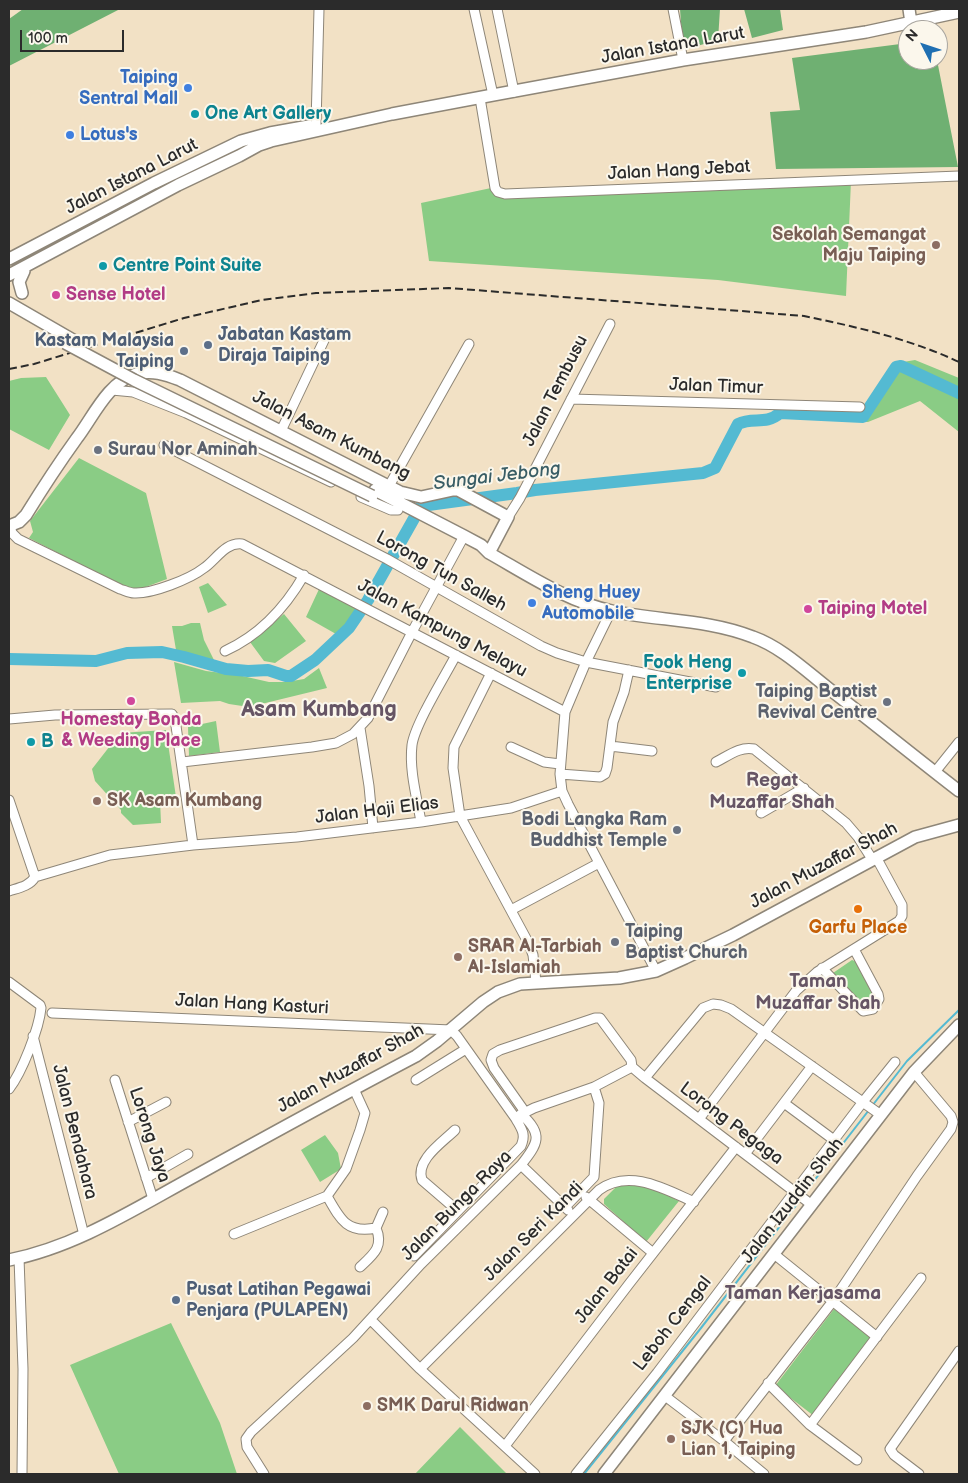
<!DOCTYPE html>
<style>
body{margin:0}
#map{position:relative;width:968px;height:1483px;overflow:hidden;background:#f2e1c5;font-family:"Balsamiq Sans",sans-serif}
canvas{display:block}
.frame{position:absolute;inset:0;border:10px solid #2b2b2b;pointer-events:none}
.north{position:absolute;left:898px;top:20px;width:50px;height:50px;box-sizing:border-box;background:#fbf7ec;border:1px solid #a8a59f;border-radius:50%;rotate:311deg;font-size:14px;font-weight:700;line-height:20px;text-align:center;color:#2b2b2b}
.north::after{content:'';display:block;margin:auto;width:18px;height:22px;background:#1f6fb2;clip-path:polygon(50% 0,100% 100%,50% 72%,0 100%)}
.scale{position:absolute;left:20px;top:30px;width:104px;height:22px;box-sizing:border-box;border:2px solid #2b2b2b;border-top:0;padding-left:6px;font-size:15px;line-height:18px;white-space:nowrap;color:#2b2b2b;-webkit-text-stroke:4px #fbf7ec;paint-order:stroke}
</style>
<div id="map">
<canvas width="968" height="1483"></canvas>
<div class="frame"></div>
<div class="north">N</div>
<div class="scale">100 m</div>
</div>
<script>
const g = document.querySelector('canvas').getContext('2d');
g.lineJoin = 'round';
function paint(path, color) {
  g.fillStyle = color;
  g.fill(path, 'evenodd');
}
function trace(path, color, width, dash) {
  g.strokeStyle = color;
  g.lineWidth = width;
  g.lineCap = dash ? 'butt' : 'round';
  g.setLineDash(dash || []);
  g.stroke(path);
}
function drawText(font, color, halo, rows, align = 'center') {
  g.font = font + ' "Balsamiq Sans",sans-serif';
  g.lineWidth = 4;
  g.setLineDash([]);
  g.textBaseline = 'middle';
  g.strokeStyle = halo;
  g.fillStyle = color;
  for (const [text, x, y, turn = 0] of rows) {
    g.save();
    g.translate(x, y);
    g.rotate((+turn || 0) * Math.PI / 180);
    g.textAlign = isNaN(turn) ? turn : align;
    if (halo) g.strokeText(text, 0, 0);
    g.fillText(text, 0, 0);
    g.restore();
  }
}
const green = new Path2D(`
 M851 181 846 296 718 280 429 261 421 203 491 188 493 193 501 197Z
 M915 360 959 378V432L920 401 868 422H861L892 374 903 362Z
 M46 377 70 415 49 450 9 429V381L21 378Z
 M79 458 146 493 167 579 135 591 116 583 29 538 33 532 30 521Z
 M208 583 227 605 208 613 199 587Z
 M320 587 360 606 347 624 336 634 306 617Z
 M284 614 306 641 275 663 264 661 250 642Z
 M191 623H200L204 640 214 660 176 650 172 626H182Z
 M174 662 206 671 238 675 269 682H286L304 679 319 668 327 688 249 707 229 704 220 701 181 703Z
 M216 721 220 752 189 756 188 727Z
 M166 730 176 797 160 800 161 823 133 825 121 813V810L95 781 92 769 120 733Z
 M852 960 857 962 877 997 866 1010 833 973Z
 M325 1135 338 1153 341 1169 320 1182 301 1150Z
 M634 1184 648 1186 679 1201 646 1242 604 1204V1199L618 1185Z
 M834 1309 869 1336 870 1344 814 1416 775 1386Z
 M171 1323 220 1423 237 1474H119L70 1365Z
 M460 1427 507 1474H415Z`);
const forest = new Path2D(`
 M23 9H120L9 66V19Z
 M680 9H720L718 40 683 50Z
 M744 9H780L783 30 752 38Z
 M908 43V60H937L958 167 776 169 770 112 800 110 792 58Z`);
const stream = new Path2D(`
 M872 1106 907 1061 959 1010
 M803 1195 869 1110
 M584 1474 701 1328 801 1199`);
const river = new Path2D(`
 M9 659 96 661 127 653 162 652 184 657 226 669 248 671 268 670 286 676H291L315 660 349 628 368 600 421 506 517 493 535 490 703 473 715 468 738 424C753 416 765 426 780 413L863 417 896 367 901 366 959 393`);
const minor = new Path2D(`
 M474 9 493 95
 M497 9 514 92
 M673 9 683 60
 M480 98 495 188 498 192 505 194 959 176
 M316 124 319 9
 M112 390 133 392 186 413 331 482
 M571 399 860 407
 M281 431 327 334
 M164 445 387 559 541 646 557 653 586 662 716 687
 M389 486 469 344
 M361 497 391 510H398
 M508 517 520 498 610 324
 M10 526 12 533 18 539 120 589C124 590 129 593 134 593 152 594 190 579 204 568 216 560 225 542 242 544L565 712
 M611 611 586 662 565 712 560 774 562 791 568 804 656 971
 M225 651C260 635 285 608 304 575
 M491 673 454 747 453 768 460 816 529 944 533 955 536 982
 M9 719 55 715 172 714 175 719 193 845
 M360 728 369 786 373 828
 M610 746 652 751
 M511 747 544 762 560 764
 M182 762 312 747 336 743 353 734 368 718 412 632 464 536
 M716 762C728 756 740 746 754 749L846 823 858 837 872 859
 M935 772 959 742
 M560 774 600 777 605 774 607 768 613 722 624 692 629 670
 M9 800 35 877
 M761 813 804 788
 M421 822C417 798 409 770 412 745 415 724 445 676 456 655
 M9 891C18 888 30 886 35 877L110 855 193 845 297 837 421 822 511 808 562 791
 M511 910 599 863
 M822 968 863 1011 873 1009 879 999 878 994 854 949
 M9 982 40 1005 41 1008C39 1029 22 1072 9 1089
 M52 1013 451 1030 457 1036 516 1119C522 1130 526 1134 521 1146L414 1256
 M33 1036 84 1235
 M632 1067 645 1078 812 1205
 M645 1078 703 1008 713 1004 721 1005 731 1009 881 1115
 M115 1080 153 1199
 M416 1080 466 1049
 M784 1103 834 1140
 M525 1112 494 1068 491 1060 493 1054 500 1050 595 1018H600L631 1060 632 1067
 M522 1114 534 1108 594 1087 632 1067
 M699 1119 796 991 817 972 899 921 902 916V905L876 857
 M128 1122 166 1102
 M455 1130C443 1142 415 1160 422 1180L458 1211
 M745 1154 812 1066
 M521 1165 568 1210
 M146 1178 188 1154
 M327 1196C340 1219 347 1234 376 1228L383 1212
 M586 1197 653 1253
 M565 1207 594 1177 599 1103 594 1087
 M234 1234 327 1196 346 1169 360 1130 365 1113 354 1089
 M774 1254 877 1337
 M19 1258 23 1369 22 1474
 M360 1267C373 1255 384 1247 376 1228
 M371 1320 420 1369 535 1474
 M420 1369 599 1190C629 1168 665 1189 694 1202
 M768 1383 810 1425 857 1460
 M665 1396 724 1441 764 1474
 M810 1425 921 1278
 M724 1441 833 1301 917 1176 951 1129 953 1122 951 1116 914 1072
 M505 1446 629 1284 736 1147
 M264 1474 247 1447 246 1439 251 1432 353 1338 421 1264 521 1165C538 1144 544 1134 521 1114L516 1119
 M576 1474 657 1373 862 1103 895 1062
 M919 1474 894 1455 890 1449 959 1351`);
const major = new Path2D(`
 M909 9 911 23
 M9 259 154 183 241 141 270 133 309 126
 M9 275 178 185 239 156 259 145 271 141 392 114 493 95 683 60 866 32 959 12
 M22 293 19 282 24 271
 M9 303 80 344
 M375 490 464 536 481 545 489 553C528 575 568 602 612 611 658 621 708 619 753 637 781 647 805 670 828 688 872 722 915 757 959 791
 M9 526 19 522 26 515C42 489 59 463 77 438 93 417 108 382 136 374 152 370 165 374 180 380L400 492 421 497 453 490H458L508 517 489 553
 M9 1260C76 1247 136 1208 195 1176 269 1135 342 1095 416 1056L437 1041 483 1002 498 992 520 984 619 978 656 971 685 958 733 935 915 837 959 825
 M604 1474 914 1072 959 1025`);
const rail = new Path2D(`
 M9 369 34 364 184 318 262 300 316 293 449 288 804 316C857 327 910 339 959 362`);
const majorBridge = new Path2D(`
 M65 343 134 380 372 496`);
const markers = [
 [188,88,5,"#3f7fe0"],
 [195,114,5,"#0f9aa8"],
 [70,135,5,"#3f7fe0"],
 [936,245,5,"#8d6e63"],
 [103,266,5,"#0f9aa8"],
 [56,295,5,"#d1479c"],
 [208,345,5,"#5c6f8a"],
 [184,351,5,"#5c6f8a"],
 [98,450,5,"#6b7280"],
 [532,603,5,"#3f7fe0"],
 [808,609,5,"#d1479c"],
 [742,673,5,"#0f9aa8"],
 [131,701,5,"#d1479c"],
 [887,702,5,"#6b7280"],
 [31,742,5,"#0f9aa8"],
 [97,801,5,"#8d6e63"],
 [677,830,5,"#6b7280"],
 [858,909,5,"#e8710a"],
 [615,942,5,"#6b7280"],
 [458,957,5,"#8d6e63"],
 [176,1300,5,"#5c6f8a"],
 [367,1406,5,"#8d6e63"],
 [671,1439,5,"#8d6e63"]
];
const streetNames = [
 ["Jalan Istana Larut",673,46,-10],
 ["Jalan Hang Jebat",679,171,-3],
 ["Jalan Istana Larut",132,177,-27],
 ["Jalan Timur",716,387,2],
 ["Jalan Tembusu",556,391,-63],
 ["Jalan Asam Kumbang",331,436,27],
 ["Lorong Tun Salleh",441,572,29],
 ["Jalan Kampung Melayu",442,629,28],
 ["Jalan Haji Elias",377,811,-7],
 ["Jalan Muzaffar Shah",824,866,-28],
 ["Jalan Hang Kasturi",252,1005,3],
 ["Jalan Muzaffar Shah",351,1069,-29],
 ["Lorong Pegaga",731,1124,37],
 ["Jalan Bendahara",74,1132,76],
 ["Lorong Jaya",149,1135,72],
 ["Jalan Izuddin Shah",793,1201,-52],
 ["Jalan Bunga Raya",457,1206,-45],
 ["Jalan Seri Kandi",534,1232,-45],
 ["Jalan Batai",607,1286,-52],
 ["Leboh Cengal",673,1324,-52]
];
const shopNames = [
 ["Taiping",178,78,"right"],
 ["Sentral Mall",178,99,"right"],
 ["Lotus's",80,135],
 ["Sheng Huey",542,593],
 ["Automobile",542,614]
];
const cultureNames = [
 ["One Art Gallery",205,114],
 ["Centre Point Suite",113,266],
 ["Fook Heng",732,663,"right"],
 ["Enterprise",732,684,"right"],
 ["B",41,742]
];
const educationNames = [
 ["Sekolah Semangat",926,235,"right"],
 ["Maju Taiping",926,256,"right"],
 ["SK Asam Kumbang",107,801],
 ["SRAR Al-Tarbiah",468,947],
 ["Al-Islamiah",468,968],
 ["SMK Darul Ridwan",377,1406],
 ["SJK (C) Hua",681,1429],
 ["Lian 1, Taiping",681,1450]
];
const hotelNames = [
 ["Sense Hotel",66,295],
 ["Taiping Motel",818,609],
 ["Homestay Bonda",131,720,"center"],
 ["& Weeding Place",131,741,"center"]
];
const serviceNames = [
 ["Jabatan Kastam",218,335],
 ["Diraja Taiping",218,356],
 ["Kastam Malaysia",174,341,"right"],
 ["Taiping",174,362,"right"],
 ["Pusat Latihan Pegawai",186,1290],
 ["Penjara (PULAPEN)",186,1311]
];
const worshipNames = [
 ["Surau Nor Aminah",108,450],
 ["Taiping Baptist",877,692,"right"],
 ["Revival Centre",877,713,"right"],
 ["Bodi Langka Ram",667,820,"right"],
 ["Buddhist Temple",667,841,"right"],
 ["Taiping",625,932],
 ["Baptist Church",625,953]
];
const foodNames = [
 ["Garfu Place",858,928]
];
const waterNames = [
 ["Sungai Jebong",497,477,-7]
];
const neighbourhoodNames = [
 ["Regat",772,781],
 ["Muzaffar Shah",772,803],
 ["Taman",818,982],
 ["Muzaffar Shah",818,1004],
 ["Taman Kerjasama",803,1294]
];
const districtNames = [
 ["Asam Kumbang",319,710]
];
paint(green, '#8acc85');
paint(forest, '#6fb072');
trace(stream, '#54bad2', 2);
trace(river, '#54bad2', 12);
trace(minor, '#8e8678', 11);
trace(major, '#8e8678', 14);
trace(minor, '#fff', 9);
trace(major, '#fff', 11);
trace(rail, '#2b2b2b', 2, [8, 4]);
trace(majorBridge, '#8e8678', 14, []);
trace(majorBridge, '#fff', 11);
for (const [x, y, r, color] of markers) {
  const dot = new Path2D();
  dot.arc(x, y, r, 0, 2 * Math.PI);
  g.fillStyle = color;
  g.fill(dot);
  trace(dot, '#fbf7ec', 2);
}
drawText('18px', '#2b2b2b', '#fbf7ec', streetNames);
drawText('bold 18px', '#366cbe', '#fbf7ec', shopNames, 'left');
drawText('bold 18px', '#0d838f', '#fbf7ec', cultureNames, 'left');
drawText('bold 18px', '#785e54', '#fbf7ec', educationNames, 'left');
drawText('bold 18px', '#b23c85', '#fbf7ec', hotelNames, 'left');
drawText('bold 18px', '#4e5e75', '#fbf7ec', serviceNames, 'left');
drawText('bold 18px', '#5b616d', '#fbf7ec', worshipNames, 'left');
drawText('bold 18px', '#c56008', '#fbf7ec', foodNames);
drawText('italic 19px', '#395d65', '#fbf7ec', waterNames);
drawText('bold 19px', '#665565', '#fbf7ec', neighbourhoodNames);
drawText('bold 22px', '#665565', '#fbf7ec', districtNames);
</script>
